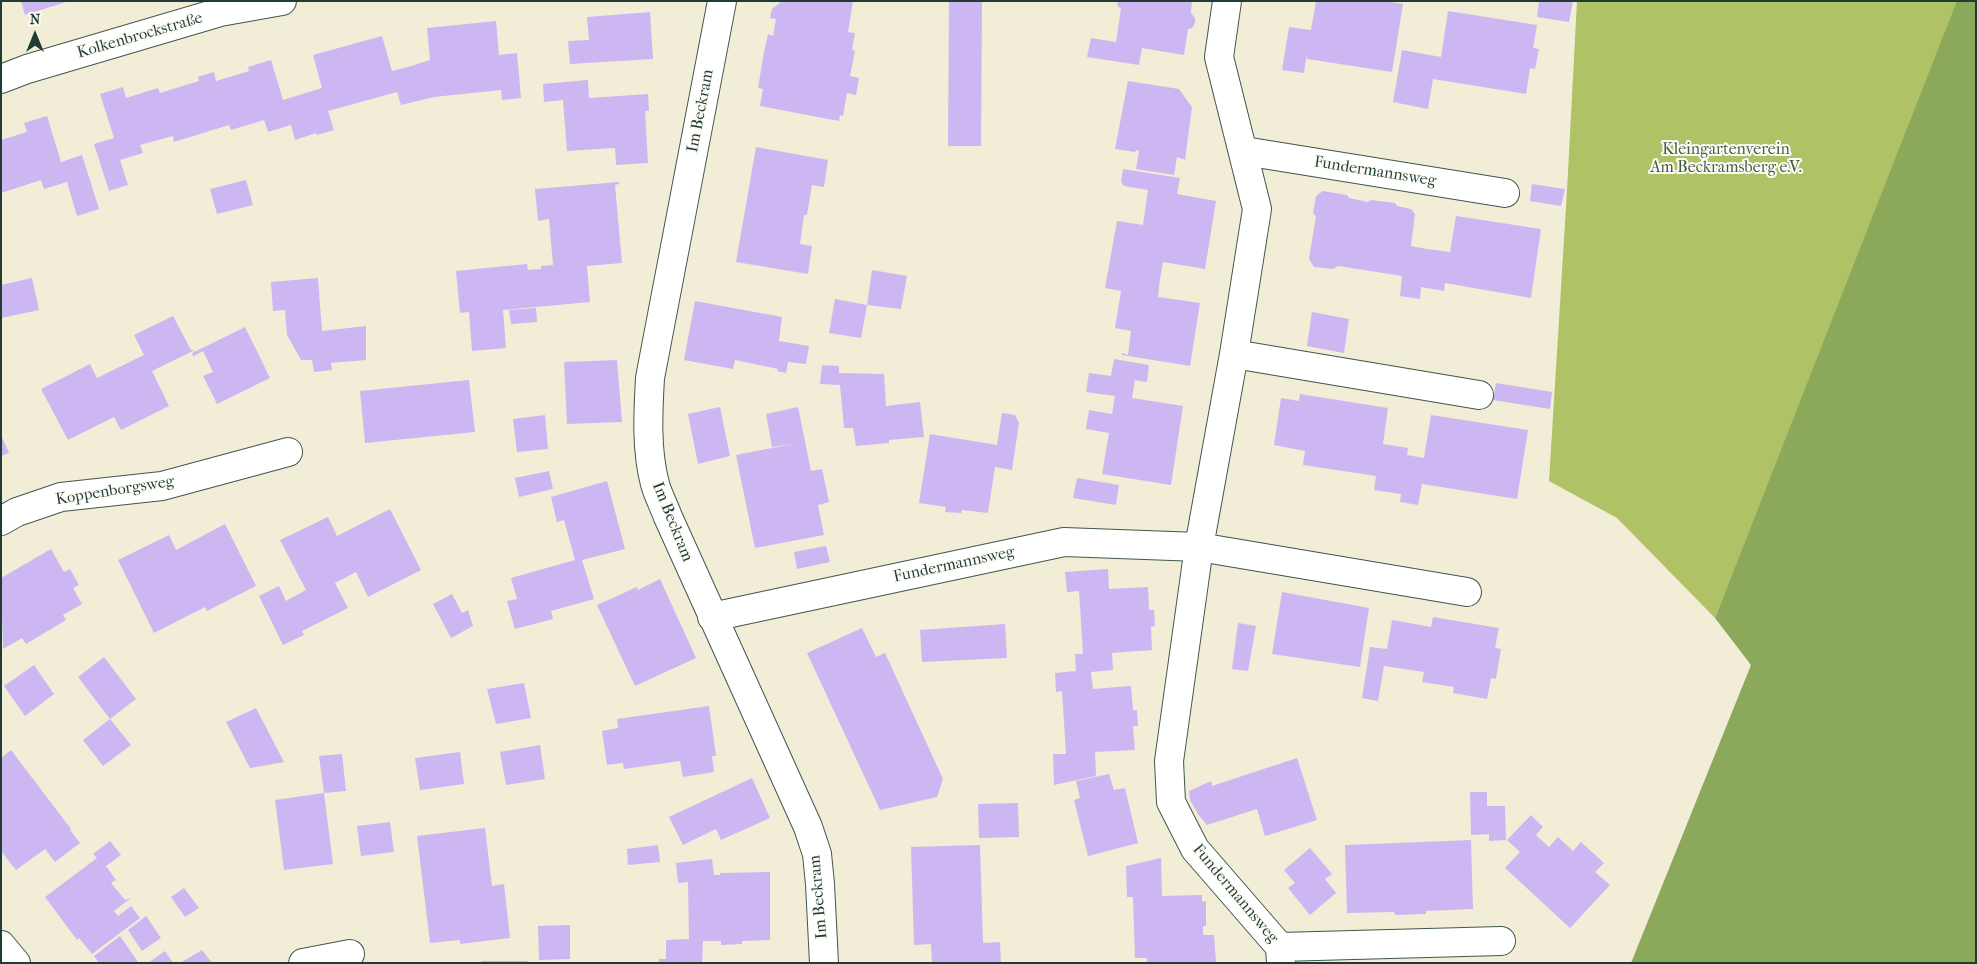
<!DOCTYPE html>
<meta charset="utf-8">
<style>
body{margin:0}
#map{position:relative;width:1977px;height:964px;overflow:hidden;background:#f2edd7;font-family:"IM FELL French Canon",serif}
canvas{display:block}
.frame{position:absolute;inset:0;border:2px solid #1f3d34;pointer-events:none}
.north{position:absolute;left:10px;top:10px;width:50px;height:50px;-webkit-text-stroke:4px #fdfcf7;paint-order:stroke;rotate:0deg;font-size:14px;font-weight:700;line-height:20px;text-align:center;color:#1f3d34}
.north::after{content:'';display:block;margin:auto;width:18px;height:22px;background:#1f3d34;clip-path:polygon(50% 0,100% 100%,50% 72%,0 100%)}
</style>
<div id="map">
<canvas width="1977" height="964"></canvas>
<div class="frame"></div>
<div class="north">N</div>
</div>
<script>
const g = document.querySelector('canvas').getContext('2d');
g.lineJoin = 'round';
function paint(path, color) {
  g.fillStyle = color;
  g.fill(path, 'evenodd');
}
function trace(path, color, width, dash) {
  g.strokeStyle = color;
  g.lineWidth = width;
  g.lineCap = dash ? 'butt' : 'round';
  g.setLineDash(dash || []);
  g.stroke(path);
}
function drawText(font, color, halo, rows, align = 'center') {
  g.font = font + ' "IM FELL French Canon",serif';
  g.lineWidth = 4;
  g.setLineDash([]);
  g.textBaseline = 'middle';
  g.strokeStyle = halo;
  g.fillStyle = color;
  for (const [text, x, y, turn = 0] of rows) {
    g.save();
    g.translate(x, y);
    g.rotate((+turn || 0) * Math.PI / 180);
    g.textAlign = isNaN(turn) ? turn : align;
    if (halo) g.strokeText(text, 0, 0);
    g.fillText(text, 0, 0);
    g.restore();
  }
}
const green = new Path2D(`
 M1577 1H1958L1715 618 1617 518 1549 481 1567 191Z`);
const forest = new Path2D(`
 M1957 1H1976V963H1631L1751 665 1715 618Z`);
const building = new Path2D(`
 M21 1H66V2L25 15Z
 M782 1H853L848 32 855 33 852 50 855 51 850 76 859 78 856 95 847 93 843 116 840 115 839 121 760 106 763 89 758 88 764 52 768 34 773 36 776 19 770 18 772 9Z
 M949 1H982L981 146H948Z
 M1118 1H1192L1191 13 1195 18V23L1192 28 1188 29 1184 55 1142 48 1139 65 1087 57 1091 38 1116 42 1121 9 1117 5Z
 M1316 1H1385L1403 4 1392 72 1307 59V53L1304 73 1282 70 1289 27 1311 30Z
 M1539 1H1573L1569 22 1537 17Z
 M1448 11 1537 25 1533 48 1539 49 1535 69 1530 68 1526 94 1433 79 1428 109 1393 102 1402 50 1441 57Z
 M650 12 653 59 570 64 568 41 589 40 587 17Z
 M496 21 499 55 517 53 521 98 502 100 501 90 434 97 401 105 397 92 328 111 334 130 317 135 316 133 295 140 291 125 268 132 264 120 231 130 229 125 174 142 173 136 140 145 143 153 120 160 128 185 109 191 94 144 114 138 100 94 123 87 126 98 158 88 160 93 199 81 198 77 214 72 216 81 249 71 248 67 271 60 283 100 322 88 313 55 382 36 392 71 408 67 410 76 408 67 430 60 427 28Z
 M588 80 589 98 648 94 649 111H645L648 163 616 165 615 148 567 151 563 100 544 102 543 84Z
 M1128 81 1179 89 1192 107 1185 160 1177 157 1174 175 1136 169 1139 151 1136 150 1135 152 1115 149Z
 M47 116 61 162 82 155 99 209 77 216 67 182 44 189 41 180 1 193V140L27 132 24 123Z
 M756 147 828 160 824 187 812 185 807 215H804L800 244 812 246 808 274 736 262Z
 M1123 169 1180 178 1177 194 1216 201 1205 269 1163 262 1160 279 1158 297 1200 303 1190 366 1122 355V353L1128 355 1131 331 1115 328 1121 291 1105 288 1117 221 1143 225 1148 190 1124 186 1121 182Z
 M246 180 253 205 217 214 210 189Z
 M619 182V184L615 185 622 263 587 266 590 302 503 310 506 348 472 351 469 312 460 313 456 271 527 264 528 270 541 269V266L553 265 549 219 538 221 535 189Z
 M1532 184 1565 189 1561 206 1530 201Z
 M1323 191 1347 195 1349 198 1368 202 1371 200 1395 203 1397 206 1411 209 1415 214 1411 246 1427 249 1450 252 1456 216 1541 229 1531 298 1445 283 1444 291 1421 287 1420 299 1400 296 1402 276 1338 266 1333 269 1314 267 1309 259 1316 216 1313 213 1316 196Z
 M872 270 907 276 901 309 867 305Z
 M32 278 39 310 1 318V285Z
 M318 278 322 331 366 326V360L331 363 332 370 314 372 312 360H301L287 335 285 310 273 311 271 282Z
 M835 299 867 305 861 338 829 333Z
 M695 301 782 317 779 341 809 346 806 364 788 362 786 373 777 371 778 369 735 360 733 369 684 360Z
 M536 308 537 322 511 324 509 310Z
 M1312 312 1349 319 1344 353 1307 346Z
 M173 316 191 350H195L152 371 169 406 121 430 114 417 68 440 41 389 90 364 97 378 144 355 134 335Z
 M245 327 270 378 217 404 203 376 213 372 203 351 194 356V358L192 353Z
 M1114 359 1149 365 1147 382 1135 380 1132 398 1183 406 1171 485 1102 474 1109 433 1086 429 1089 410 1112 414 1115 396 1086 392 1089 373 1111 376Z
 M617 360 622 422 567 424 564 362Z
 M822 365 839 366V373L884 374 886 406 920 402 924 437 889 440V443L856 446 853 428H844L840 385 820 384Z
 M469 380 475 432 365 443 360 391Z
 M1496 383 1552 392 1550 409 1493 400Z
 M1300 394 1388 408 1383 444 1408 448 1407 455 1424 458 1431 415 1528 430 1517 499 1422 484 1418 505 1400 502 1401 494 1374 490 1376 476 1303 465 1305 451 1274 445 1281 398 1299 401Z
 M720 407 730 456 698 464 688 414Z
 M798 407 811 471 822 469 829 502 818 505 824 535 755 548 736 455 793 444 772 447 766 414Z
 M1002 413 1015 415 1019 423 1012 470 995 467 988 513 962 510 961 513 945 512 946 507 919 503 930 434 997 445Z
 M545 415 548 449 517 452 513 419Z
 M1 435 9 453 1 456Z
 M549 471 553 489 519 497 515 478Z
 M1077 478 1119 485 1116 505 1073 498Z
 M607 481 625 549 582 560 594 599 551 611 553 619 515 629 507 601 517 599 511 578 575 560 564 520 557 522 551 497Z
 M390 509 421 570 368 597 356 572 335 583 348 608 302 631 304 635 283 645 259 596 279 586 286 601 306 590 280 540 328 517 337 536Z
 M225 524 256 586 207 611 205 607 154 633 118 560 169 535 176 550Z
 M826 546 830 562 797 569 794 552Z
 M51 549 64 572 70 569 79 585 73 588 82 604 63 615 66 620 26 644 22 638 3 649 1 578Z
 M1108 569 1109 589 1148 587 1149 610H1154L1155 626 1151 627 1152 650 1112 653 1113 670 1091 672 1093 689 1131 686 1133 710H1137L1138 726H1133L1135 750 1095 752 1096 776 1054 785 1053 754H1066L1062 691 1056 692 1055 673 1076 671 1075 654H1083L1079 591 1067 592 1065 572Z
 M660 579 696 658 635 686 597 605 637 587 638 590Z
 M1282 592 1369 608 1360 667 1272 654Z
 M452 594 462 613 468 610 473 626 451 638 433 604Z
 M1433 617 1499 628 1495 648 1501 649 1496 679 1491 678 1487 699 1453 693 1454 687 1422 682 1424 672 1384 666 1378 701 1362 698 1370 647 1387 649 1392 620 1431 627Z
 M1238 623 1256 626 1248 671 1232 669Z
 M1005 624 1007 658 922 662 920 630Z
 M862 628 876 657 885 653 943 779 937 797 880 810 807 653Z
 M104 657 136 699 110 719 78 677Z
 M34 665 54 694 25 716 4 686Z
 M524 683 531 718 496 724 487 689Z
 M709 706 716 756H712L714 772 683 777 680 761 624 769 623 763 607 765 602 731 618 728 617 719Z
 M256 708 284 762 250 768 226 722Z
 M110 719 131 745 103 766 83 740Z
 M540 745 545 779 506 785 500 752Z
 M11 750 71 829 70 830 80 843 55 862 45 849 16 870 1 851V758Z
 M460 752 464 784 420 790 415 758Z
 M342 754 346 791 324 793 319 756Z
 M1297 758 1317 820 1265 836 1257 809 1207 825 1198 814 1190 800 1189 791 1211 781 1212 786Z
 M1109 774 1114 790 1125 788 1138 843 1088 856 1074 800 1080 798 1076 781Z
 M752 778 770 818 721 840 716 829 683 845 669 817Z
 M1470 792H1487V806H1505L1506 840 1489 841V834L1471 835Z
 M324 793 333 864 284 870 275 800Z
 M1018 803 1019 837 979 838 978 804Z
 M1531 815 1543 827 1536 835 1549 847 1558 837 1573 851 1581 842 1604 863 1595 872 1610 885 1570 928 1505 868 1520 852 1507 840Z
 M390 822 394 852 361 856 357 826Z
 M485 828 492 886 504 884 510 938 460 944V940L430 943 417 836Z
 M1471 840 1473 909 1426 911V914L1395 915 1394 912 1347 913 1345 845Z
 M110 841 121 855 106 866 116 880 111 883 125 900 131 898 114 911 118 916 131 906 140 918 92 954 79 938 77 940 45 897 97 858 93 854Z
 M658 845 660 862 628 865 627 849Z
 M980 845 983 943 1000 942 1001 963H932L931 944 914 945 911 847Z
 M1310 848 1332 874 1325 879 1336 893 1310 915 1288 888 1295 883 1284 870Z
 M1161 858 1162 896 1202 895V902L1206 901V926H1203V935H1214L1216 963H1147V958H1135L1133 897H1127L1126 866Z
 M712 859 714 875H720V873L770 872V940L742 941V944L721 945V941H703L702 963H659V959H666V940L689 939 688 882 678 883 676 863Z
 M184 888 199 908 185 917 171 897Z
 M146 916 161 938 142 951 128 930Z
 M570 925V959L539 960 538 926Z
 M120 936 138 962 99 963 94 956Z
 M202 950 212 963H180Z
 M165 951 173 963H148Z
 M481 961H528V963H481Z`);
const street = new Path2D(`
 M722 1 650 378C648 413 646 450 655 484 658 495 664 506 668 517L808 827 817 854 820 884 824 963
 M1227 1 1219 57 1257 209 1234 354 1199 547 1169 761 1171 802 1195 849 1280 947 1281 963
 M1 79 27 69 220 12 282 1
 M1244 151 1505 193
 M1234 354 1479 395
 M1 521 17 512 61 497 162 486 288 452
 M712 617 1064 542 1199 547 1467 592
 M1 945 16 963
 M1280 947 1501 941
 M303 963 350 954`);
const streetNames = [
 ["Kolkenbrockstraße",140,36,-16],
 ["Im Beckram",701,111,-79],
 ["Fundermannsweg",1375,172,9],
 ["Koppenborgsweg",115,491,-9],
 ["Im Beckram",672,522,68],
 ["Fundermannsweg",954,565,-12],
 ["Fundermannsweg",1235,894,50],
 ["Im Beckram",819,897,-95]
];
const parkNames = [
 ["Kleingartenverein",1726,150],
 ["Am Beckramsberg e.V.",1726,168]
];
paint(green, '#afc266');
paint(forest, '#8ba85b');
paint(building, '#ccb7f2');
trace(street, '#3f574c', 30);
trace(street, '#fff', 28);
drawText('16px', '#1f3d34', '#fdfcf7', streetNames);
drawText('16px', '#435e40', '#fdfcf7', parkNames);
</script>
